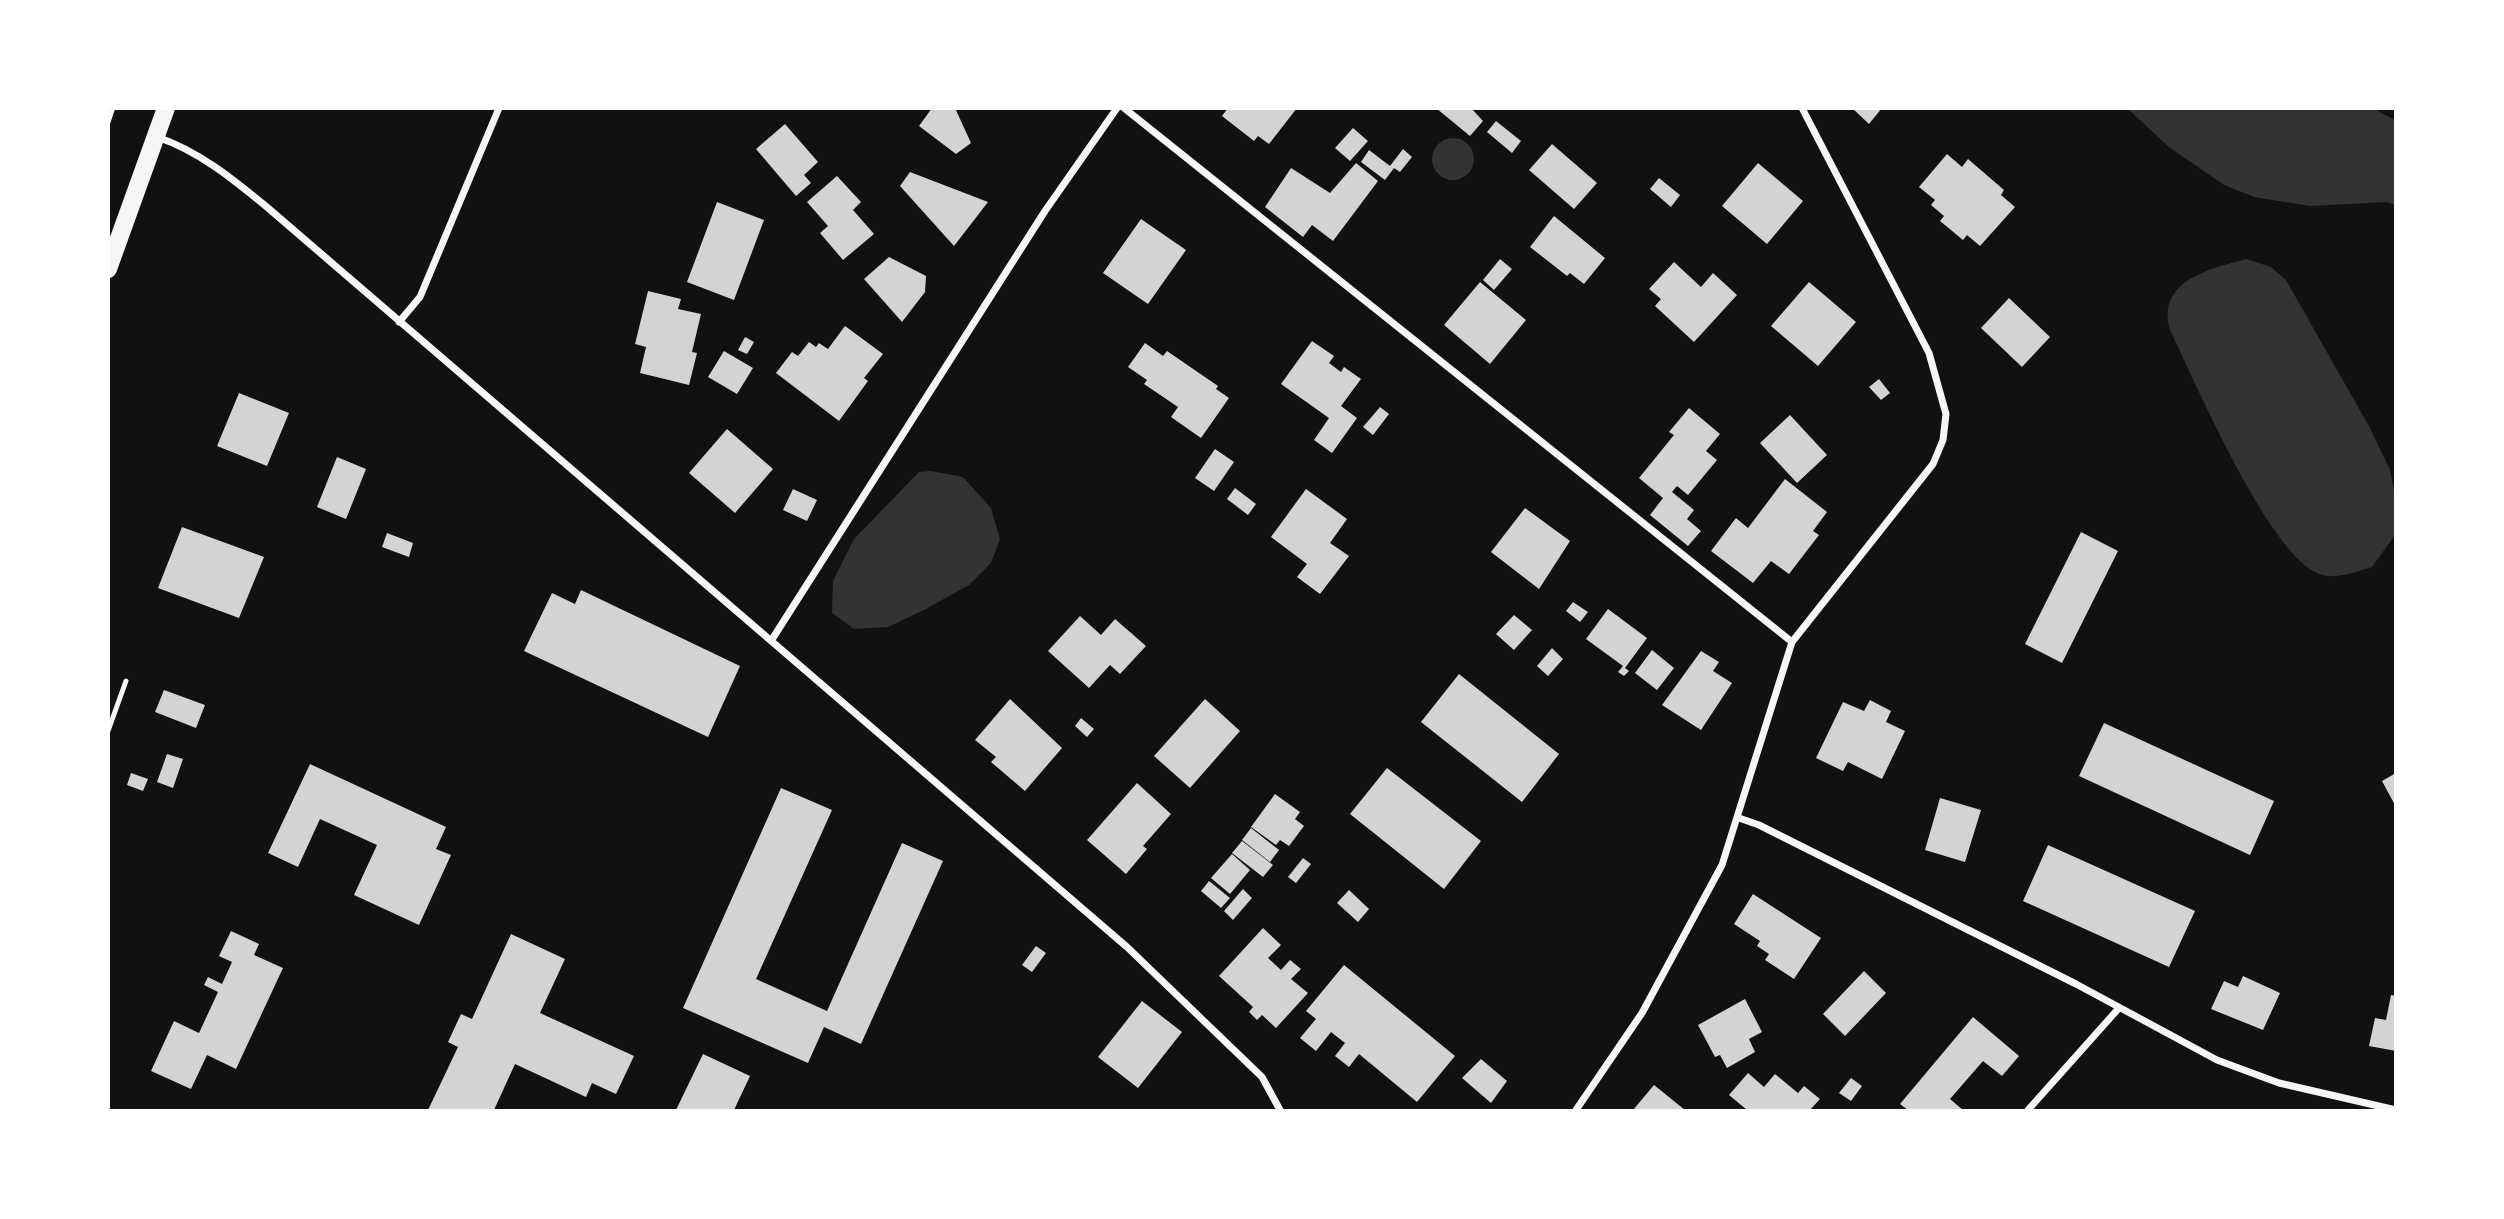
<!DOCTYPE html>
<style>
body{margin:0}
#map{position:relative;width:2504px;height:1219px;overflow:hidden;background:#111;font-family:"Noto Serif",serif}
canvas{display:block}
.frame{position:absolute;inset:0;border:110px solid #fff;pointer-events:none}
</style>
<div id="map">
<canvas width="2504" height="1219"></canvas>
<div class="frame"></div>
</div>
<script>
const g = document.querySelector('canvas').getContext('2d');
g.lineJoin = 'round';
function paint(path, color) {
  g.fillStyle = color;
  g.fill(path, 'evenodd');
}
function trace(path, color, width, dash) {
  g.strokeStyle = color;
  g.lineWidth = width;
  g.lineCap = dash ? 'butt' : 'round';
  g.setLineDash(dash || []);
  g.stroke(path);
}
const water = new Path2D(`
 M2128 109H2374L2395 120V205L2387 202 2310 206 2254 197 2224 185 2169 147Z
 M1432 159a21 21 0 1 1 42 0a21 21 0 1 1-42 0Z
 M2246 259 2271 267 2286 280 2370 428 2390 470 2395 495V535L2372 567C2354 572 2332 582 2315 572 2266 547 2196 384 2170 330 2156 280 2210 269 2246 259Z
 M931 471 963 477 991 508 1000 539 991 563 969 585 924 610 888 627 854 629 832 613 833 581 854 539 919 472Z`);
const building = new Path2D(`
 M932 108H955L971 143 956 154 919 126Z
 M1228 108H1297L1269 144 1258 136 1254 141 1222 116Z
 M1436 108H1471L1483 121 1470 136Z
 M1852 108H1882L1869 124Z
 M1496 121 1521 141 1512 153 1487 132Z
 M785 124 818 162 804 175 811 183 796 196 756 149Z
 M1353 128 1368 141 1350 161 1335 148Z
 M1552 144 1597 183 1574 209 1529 170Z
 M1403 149 1412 157 1400 172 1394 168 1385 180 1361 162 1369 150 1390 166Z
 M1947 154 1962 167 1968 159 2004 190 2001 195 2015 207 1980 246 1967 235 1963 240 1940 221 1944 216 1931 205 1935 200 1919 187Z
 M1356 163 1378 181 1333 241 1312 225 1303 237 1265 207 1291 168 1330 193Z
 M1758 163 1803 201 1767 244 1722 206Z
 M910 172 988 202 954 246 900 186Z
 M837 176 861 202 853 210 874 234 843 260 820 233 828 226 807 202Z
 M1659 178 1680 195 1671 207 1650 189Z
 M717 202 764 220 734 300 687 282Z
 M1554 216 1605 258 1584 284 1570 273 1567 276 1530 247Z
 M1141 219 1186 250 1148 304 1103 273Z
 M889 257 926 276 925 292 902 322 864 279Z
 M1500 259 1512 269 1494 290 1483 280Z
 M1674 262 1701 287 1713 273 1737 295 1694 342 1655 306 1661 299 1649 289Z
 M1480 282 1526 320 1490 364 1444 325Z
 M1809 282 1856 322 1818 366 1771 326Z
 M648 291 681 299 678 309 701 314 692 352 697 353 689 385 640 373 646 347 635 344Z
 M2009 298 2050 337 2022 367 1981 328Z
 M845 326 883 354 864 378 868 381 839 421 776 373 792 352 798 356 809 342 816 347 819 343 828 349Z
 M745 337 754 342 747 354 738 350Z
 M1312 341 1334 356 1329 363 1341 372 1344 367 1361 379 1341 406 1357 418 1332 453 1314 440 1329 418 1281 384Z
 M1145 343 1163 356 1167 351 1218 386 1216 389 1229 398 1201 438 1171 417 1178 407 1144 384 1147 380 1128 367Z
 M724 351 753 368 737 394 708 377Z
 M1879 379 1890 393 1881 400 1869 387Z
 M239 393 289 413 267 466 217 446Z
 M1380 407 1389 414 1373 435 1363 427Z
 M1689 408 1720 434 1706 451 1717 460 1688 495 1677 486 1672 492 1694 510 1687 519 1701 531 1688 546 1650 515 1663 498 1639 478 1674 435 1669 432Z
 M1790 415 1827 455 1797 483 1760 443Z
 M727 429 773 469 735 513 689 473Z
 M1215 449 1234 462 1214 491 1195 478Z
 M337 457 366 469 346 519 317 507Z
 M1785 479 1827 512 1813 531 1819 535 1789 574 1771 561 1753 583 1711 551 1736 518 1748 528Z
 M1235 488 1256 504 1248 515 1227 499Z
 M793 489 817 500 807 521 783 510Z
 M1306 489 1347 519 1330 543 1349 556 1320 594 1297 577 1307 564 1271 537Z
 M1525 508 1570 541 1539 589 1491 552Z
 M182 527 264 557 239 618 158 588Z
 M2081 532 2118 551 2062 663 2025 644Z
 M387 533 413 543 409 557 382 547Z
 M581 590 740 666 708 737 524 651 552 593 575 604Z
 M1573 602 1588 612 1580 622 1566 611Z
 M1608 609 1647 638 1625 668 1629 671 1624 676 1618 672 1623 666 1586 639Z
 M1514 615 1532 630 1514 650 1496 634Z
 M1080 616 1101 635 1115 619 1146 646 1120 674 1110 665 1089 688 1048 651Z
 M1552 648 1563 659 1548 676 1537 666Z
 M1652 650 1674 668 1657 690 1635 673Z
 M1701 651 1719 662 1713 671 1732 683 1701 730 1662 705Z
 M1459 674 1559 754 1522 802 1421 722Z
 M164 690 205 705 196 728 155 712Z
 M1010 699 1062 748 1025 791 991 762 996 757 975 740Z
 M1205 699 1240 731 1190 788 1154 756Z
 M1870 700 1891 711 1886 722 1905 731 1882 779 1848 762 1843 771 1816 758 1843 702 1864 711Z
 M1081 718 1094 729 1087 737 1075 726Z
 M2104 723 2274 801 2250 855 2079 776Z
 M167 754 183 759 173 788 157 782Z
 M310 764 446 827 436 849 451 855 419 925 354 895 377 845 320 819 298 867 268 853Z
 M1387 768 1481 841 1444 889 1350 814Z
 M131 773 148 779 143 791 127 785Z
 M2396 773V807L2382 781Z
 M1137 783 1171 814 1143 846 1147 849 1126 874 1087 840Z
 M781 788 832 810 756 979 827 1011 902 843 943 861 861 1044 824 1027 808 1063 683 1008Z
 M1275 794 1300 812 1295 819 1304 826 1289 846 1280 840 1276 845 1251 827Z
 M1940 798 1981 810 1965 862 1925 850Z
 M1251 828 1279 850 1270 862 1242 840Z
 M1242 841 1273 865 1263 877 1232 853Z
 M2048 845 2195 911 2169 967 2023 901Z
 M1232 854 1250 870 1230 894 1211 878Z
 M1303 858 1311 864 1296 883 1288 877Z
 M1209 881 1230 898 1221 908 1201 891Z
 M1243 889 1252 898 1233 920 1224 911Z
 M1349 890 1369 909 1358 922 1337 903Z
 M1753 894 1821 938 1794 979 1765 960 1769 954 1757 946 1760 941 1734 924Z
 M1263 928 1281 945 1268 958 1281 970 1290 960 1301 969 1291 979 1308 993 1276 1028 1262 1015 1257 1020 1249 1012 1253 1007 1219 976Z
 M231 931 259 944 254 955 283 968 236 1069 207 1055 191 1089 151 1071 174 1021 199 1033 218 992 204 985 208 977 222 984 232 962 219 956Z
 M511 934 565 959 540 1013 634 1056 616 1094 592 1083 586 1097 515 1064 494 1110H428L458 1047 448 1042 461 1014 472 1019Z
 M1036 946 1046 953 1032 972 1022 965Z
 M1344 965 1455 1056 1417 1102 1359 1054 1349 1067 1335 1056 1345 1043 1331 1032 1316 1051 1300 1038 1316 1019 1306 1011Z
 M1864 971 1886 993 1845 1036 1823 1014Z
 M2243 976 2280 993 2263 1030 2211 1009 2224 981 2238 987Z
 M2391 995 2396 996V1051L2369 1046 2375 1018 2386 1020Z
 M1745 999 1762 1032 1749 1039 1755 1052 1727 1068 1720 1055 1715 1057 1698 1025Z
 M1142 1001 1182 1032 1138 1088 1098 1057Z
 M1973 1017 2019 1056 2002 1076 1983 1061 1950 1099 1963 1110H1908L1900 1104Z
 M703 1054 750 1076 734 1110H676Z
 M1481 1059 1507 1081 1491 1103 1462 1078Z
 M1748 1073 1764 1087 1775 1074 1798 1093 1804 1086 1820 1099 1810 1110H1747L1729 1095Z
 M1851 1078 1862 1086 1851 1101 1839 1093Z
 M1654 1085 1685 1110H1633Z`);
const path = new Path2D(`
 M108 123 113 108`);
const service = new Path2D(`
 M108 731 126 681`);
const minor = new Path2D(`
 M1124 108 1792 642
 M157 137C199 151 234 180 268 208L1127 947 1262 1077 1280 1110
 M399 322 420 297 499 108
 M771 641 1045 211 1117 108
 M1739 818 1759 825 2076 984 2217 1060 2279 1083 2396 1110
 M1576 1110 1642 1013 1722 865 1792 642 1933 464 1943 440 1946 414 1929 353 1802 108
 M2028 1110 2119 1008`);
const primary = new Path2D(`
 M108 269 166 108`);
paint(water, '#333');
paint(building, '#d3d3d3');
trace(path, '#f5f5f5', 4.5);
trace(service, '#f5f5f5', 5);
trace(minor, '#f5f5f5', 7);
trace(primary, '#f5f5f5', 18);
</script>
